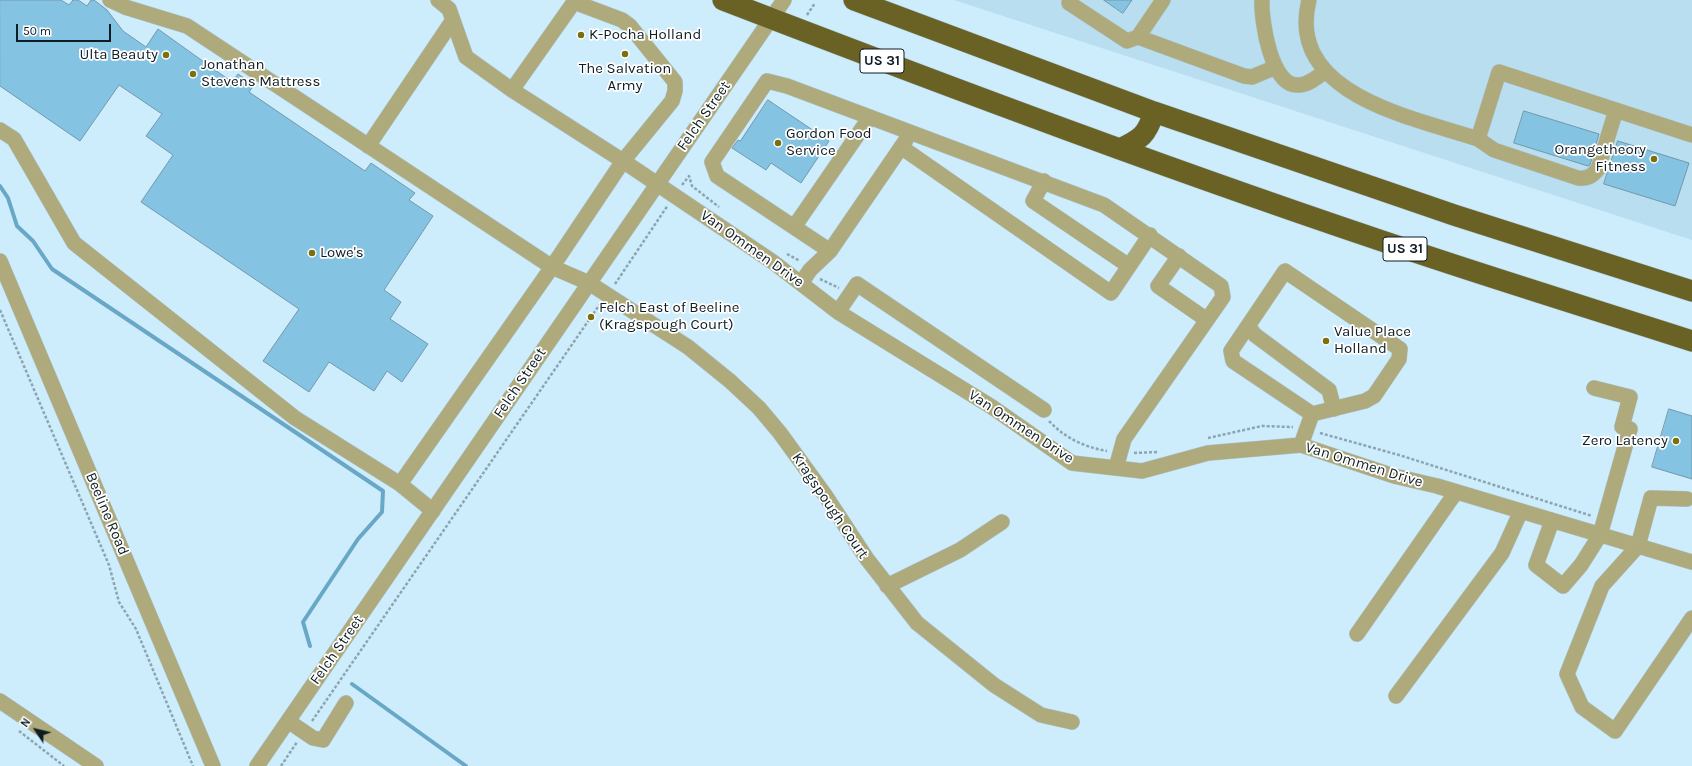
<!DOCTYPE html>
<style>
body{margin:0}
#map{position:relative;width:1692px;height:766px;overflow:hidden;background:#cdecfc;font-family:Karla,sans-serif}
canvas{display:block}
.north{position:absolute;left:16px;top:710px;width:40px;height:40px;-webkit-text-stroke:3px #fff;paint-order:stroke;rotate:305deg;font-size:11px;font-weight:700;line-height:16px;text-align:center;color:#0e1c23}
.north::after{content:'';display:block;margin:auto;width:14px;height:18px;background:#0e1c23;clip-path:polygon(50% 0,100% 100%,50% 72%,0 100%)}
.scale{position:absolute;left:16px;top:24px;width:95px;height:18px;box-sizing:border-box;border:2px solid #0e1c23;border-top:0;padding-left:5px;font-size:12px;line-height:14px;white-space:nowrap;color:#0e1c23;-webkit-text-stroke:3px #fff;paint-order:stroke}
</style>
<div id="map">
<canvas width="1692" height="766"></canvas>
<div class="north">N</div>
<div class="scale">50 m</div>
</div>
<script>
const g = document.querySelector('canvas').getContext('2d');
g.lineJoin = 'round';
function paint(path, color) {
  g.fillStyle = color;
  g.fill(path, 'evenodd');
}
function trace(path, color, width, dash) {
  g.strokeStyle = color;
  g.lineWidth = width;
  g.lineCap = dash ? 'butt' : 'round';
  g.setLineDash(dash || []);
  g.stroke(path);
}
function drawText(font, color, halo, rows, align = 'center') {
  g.font = font + ' Karla,sans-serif';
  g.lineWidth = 3.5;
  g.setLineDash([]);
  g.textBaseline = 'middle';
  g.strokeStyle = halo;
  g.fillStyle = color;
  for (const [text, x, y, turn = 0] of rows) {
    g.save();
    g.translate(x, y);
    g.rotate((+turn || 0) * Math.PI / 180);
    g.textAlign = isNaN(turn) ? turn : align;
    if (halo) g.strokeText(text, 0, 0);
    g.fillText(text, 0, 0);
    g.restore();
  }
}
const built = new Path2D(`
 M954 0H1692V240Z`);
const stream = new Path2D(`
 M0 186 8 198 17 226 33 241 52 269 383 491 382 512 358 539 303 622 310 646
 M352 684 466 766`);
const building = new Path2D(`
 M0 0H61L69 5 73 0H78L87 6 91 0H94L107 10 123 31 146 47 158 29 232 82 238 74 254 85 249 92 365 171 371 163 415 193 409 200 433 216 384 290 401 302 390 319 428 344 402 382 387 371 374 391 329 362 309 392 263 361 299 309 141 202 173 155 146 136 162 114 119 85 80 141 0 86Z
 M1104 0H1132L1123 13Z
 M768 100 829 141 801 183 771 163 766 170 732 148 738 140 740 141Z
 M1524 111 1599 134 1590 165 1588 166 1514 143Z
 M1618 141 1689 163 1675 206 1604 184Z
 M1669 409 1692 416V479L1652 467Z`);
const path = new Path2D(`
 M807 15 815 3
 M682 185 689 176 692 186 719 207
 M787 254 800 261
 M820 279 839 288
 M615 284 668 205
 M0 310 109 565 119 602 136 629 193 766
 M1049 421C1065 438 1084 447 1107 451
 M1320 433 1399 455 1592 516
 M1208 438 1262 426 1293 427
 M1134 453 1157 452
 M312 721 600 304
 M19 731 64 766
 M281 766 297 742`);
const minor = new Path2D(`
 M110 0 125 7 187 26 552 267 400 484 433 511
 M438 0 449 9 466 57 512 90 623 161 773 262 838 312 992 407 1072 463 1142 471 1208 453 1301 445 1394 476 1437 486 1692 562
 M1262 0C1261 20 1271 88 1299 85 1309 85 1318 76 1326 71
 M1309 0C1285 95 1415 118 1478 139L1499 72 1692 135
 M1069 3 1127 41 1138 37 1163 0
 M1138 37 1244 76 1252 77 1276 67
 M512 90 574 2 622 20 630 26 675 82V91L672 101 623 161 552 267 589 283 688 347 730 381 759 408 780 433 825 495 867 559 917 623 994 685 1041 715 1072 722
 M0 130 14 139 74 243 295 418 400 484
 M1478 139 1494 150 1578 178C1588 179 1592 176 1598 169L1616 110
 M368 146 453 20
 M901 147 1111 293 1150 235
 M1044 181 1033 201 1129 266
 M794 227 870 117
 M830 251 717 176 712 162 767 81 787 86 1104 205 1221 286 1223 297 1124 439 1116 468
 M1179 256 1158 286 1207 320
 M0 261 213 766
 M802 282 810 270 830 251 906 140
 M838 312 857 284 1044 410
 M1248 326 1255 335 1329 390 1334 409
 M1301 445 1312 414 1233 361 1231 351 1285 271 1400 349 1399 359 1374 396 1365 401 1312 414
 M1687 499 1651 498 1638 546 1602 586 1567 674 1582 707 1615 731 1692 618
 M1552 521 1536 565 1563 586 1581 565 1600 535 1630 429 1622 427 1630 397 1594 388
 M887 586 960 550 1002 522
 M1357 634 1456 492
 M1396 696 1502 553 1521 511
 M0 701 96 766
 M288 721 313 738 323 740 346 703
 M257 766 784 0`);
const highway = new Path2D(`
 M723 0C954 89 1186 176 1421 254 1511 284 1602 312 1692 341
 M854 0 1154 112 1454 215 1692 291
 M1120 149C1141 139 1147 135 1154 112`);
const markers = [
 [581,35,4,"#7a700f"],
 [625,54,4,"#7a700f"],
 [166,55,4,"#7a700f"],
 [193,74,4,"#7a700f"],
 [778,143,4,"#7a700f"],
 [1654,159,4,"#7a700f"],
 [312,253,4,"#7a700f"],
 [591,317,4,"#7a700f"],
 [1326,341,4,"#7a700f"],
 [1676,441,4,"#7a700f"]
];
const shields = [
 [882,61,44],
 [1405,249,44]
];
const shieldNames = [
 ["US 31",882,61],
 ["US 31",1405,249]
];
const poiNames = [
 ["K-Pocha Holland",589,35],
 ["Ulta Beauty",158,55,"right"],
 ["Jonathan",201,65],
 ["Stevens Mattress",201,82],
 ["The Salvation",625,69,"center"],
 ["Army",625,86,"center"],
 ["Gordon Food",786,134],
 ["Service",786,151],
 ["Orangetheory",1646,150,"right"],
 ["Fitness",1646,167,"right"],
 ["Lowe's",320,253],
 ["Felch East of Beeline",599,308],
 ["(Kragspough Court)",599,325],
 ["Value Place",1334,332],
 ["Holland",1334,349],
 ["Zero Latency",1668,441,"right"]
];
const streetNames = [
 ["Felch Street",704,116,-55],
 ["Van Ommen Drive",752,249,35],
 ["Felch Street",520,383,-56],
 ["Van Ommen Drive",1021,427,33],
 ["Van Ommen Drive",1364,465,17],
 ["Kragspough Court",830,506,56],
 ["Beeline Road",107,514,67],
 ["Felch Street",337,650,-55]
];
paint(built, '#b9def0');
trace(stream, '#68a7c5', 4);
paint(building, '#84c3e2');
trace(building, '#7398ab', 1);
trace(minor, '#abc7d5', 16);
trace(highway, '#abc7d5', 22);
trace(path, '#8ca5b2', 2.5, [3, 2]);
trace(minor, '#afaa7c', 15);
trace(highway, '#696224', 21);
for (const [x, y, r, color] of markers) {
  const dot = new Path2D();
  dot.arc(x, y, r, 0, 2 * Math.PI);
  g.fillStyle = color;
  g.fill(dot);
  trace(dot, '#fff', 1.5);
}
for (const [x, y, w] of shields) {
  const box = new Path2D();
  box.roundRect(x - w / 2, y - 12, w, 24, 3);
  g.fillStyle = '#fff';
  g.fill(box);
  trace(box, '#0e1c23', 1);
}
drawText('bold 14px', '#0e1c23', null, shieldNames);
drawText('15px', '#0e1c23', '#fff', poiNames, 'left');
drawText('15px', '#0e1c23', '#fff', streetNames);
</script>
